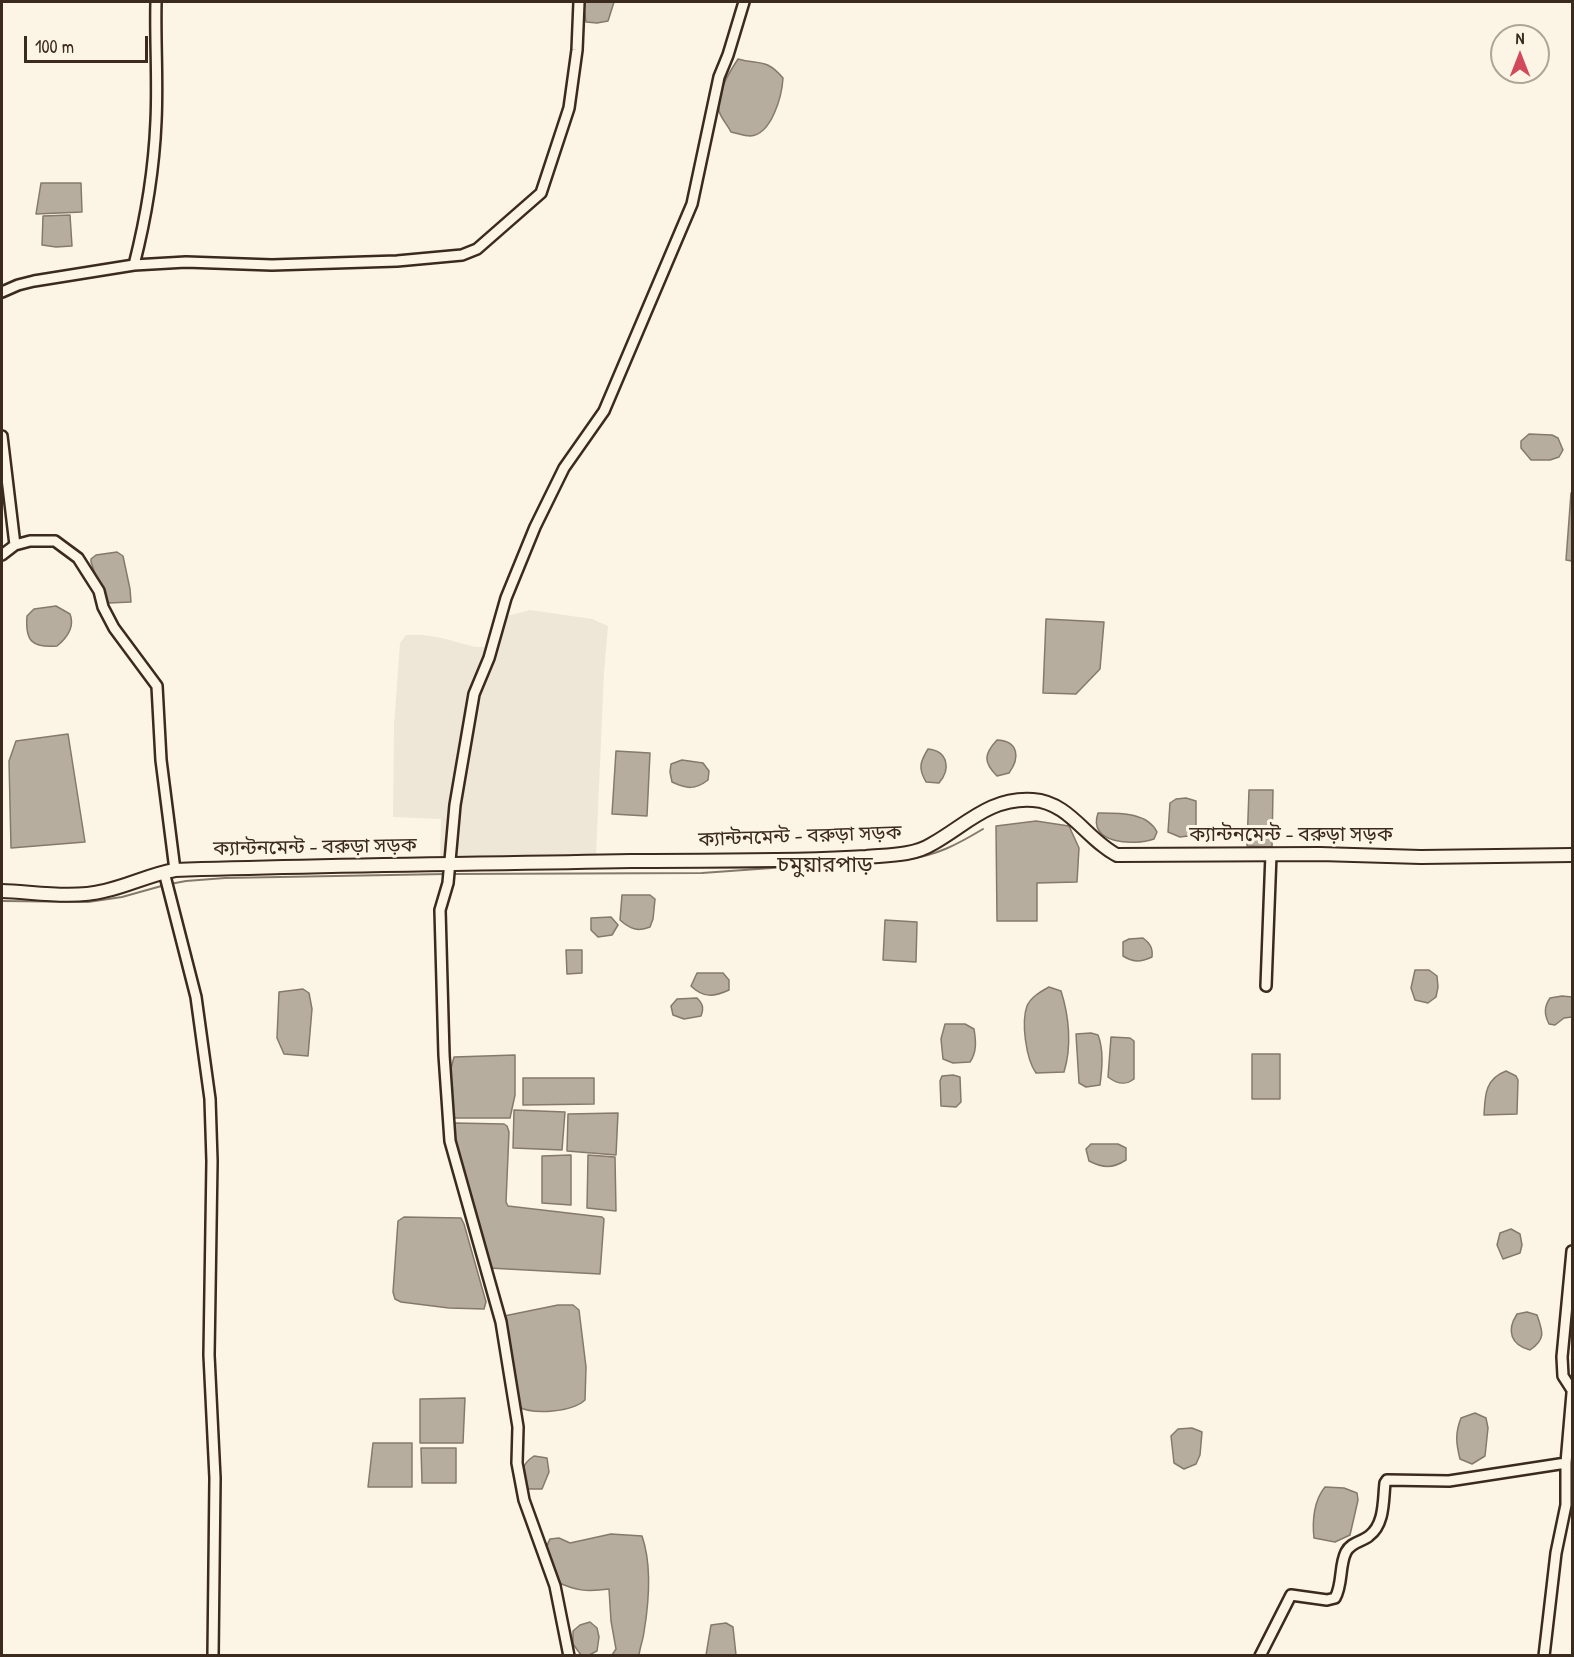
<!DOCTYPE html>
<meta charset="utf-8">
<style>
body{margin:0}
#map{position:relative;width:1574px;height:1657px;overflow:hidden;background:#fcf5e5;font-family:"Patrick Hand",sans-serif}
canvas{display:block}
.frame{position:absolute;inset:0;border:3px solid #3b2a1e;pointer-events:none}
.north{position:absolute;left:1490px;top:24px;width:60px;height:60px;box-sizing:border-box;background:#fcf5e5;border:2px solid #afa495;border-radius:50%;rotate:0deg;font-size:16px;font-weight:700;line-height:24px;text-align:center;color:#3b2a1e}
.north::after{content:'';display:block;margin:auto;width:21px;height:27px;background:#d1495b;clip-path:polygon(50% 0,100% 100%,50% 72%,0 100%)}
.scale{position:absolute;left:24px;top:36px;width:124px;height:27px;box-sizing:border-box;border:3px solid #3b2a1e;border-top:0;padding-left:8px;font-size:18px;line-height:21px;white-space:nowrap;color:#3b2a1e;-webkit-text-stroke:4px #fcf5e5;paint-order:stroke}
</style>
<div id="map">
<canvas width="1574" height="1657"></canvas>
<div class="frame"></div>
<div class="north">N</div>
<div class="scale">100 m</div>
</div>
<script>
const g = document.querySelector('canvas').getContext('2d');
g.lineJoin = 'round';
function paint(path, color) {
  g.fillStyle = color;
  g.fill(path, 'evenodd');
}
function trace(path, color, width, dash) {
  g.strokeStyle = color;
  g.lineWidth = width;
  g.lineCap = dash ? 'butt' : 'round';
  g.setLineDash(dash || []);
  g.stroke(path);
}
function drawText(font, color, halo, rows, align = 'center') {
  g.font = font + ' "Patrick Hand","Noto Sans Bengali",sans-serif';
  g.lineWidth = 6;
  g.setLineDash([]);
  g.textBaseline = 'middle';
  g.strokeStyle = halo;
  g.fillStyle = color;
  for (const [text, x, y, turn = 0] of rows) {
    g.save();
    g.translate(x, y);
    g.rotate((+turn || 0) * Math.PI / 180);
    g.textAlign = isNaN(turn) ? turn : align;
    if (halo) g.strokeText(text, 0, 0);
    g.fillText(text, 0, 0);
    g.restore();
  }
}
const built = new Path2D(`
 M530 610 592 619 608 626 604 673 596 855 501 861H440L441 819 393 817 394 725 400 643 406 635H424L442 638 475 647H496L507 616Z`);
const water = new Path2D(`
 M583 2H614L608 21 597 23 586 22Z
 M738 59C760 65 766 58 783 78 782 95 772 135 750 136 744 136 737 133 731 132 728 126 721 118 719 111 715 96 730 71 738 59Z
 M41 183H81L82 212 36 214Z
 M70 215 72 246 56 247 42 245 43 216Z
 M1529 434 1552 435 1558 438 1563 450 1559 457 1550 460H1531L1521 448V441Z
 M1572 492V561L1566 560 1571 493Z
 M117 552 123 556 130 589 131 602 109 603 105 602 91 562V559L96 555Z
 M56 606 70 614C75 627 68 637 57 646 32 648 25 641 27 616L34 609Z
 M1046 619 1104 622 1100 669 1076 694 1043 693Z
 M68 734 85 842 11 848 9 761 16 741Z
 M997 740C1019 741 1020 758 1009 773L997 776C983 762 984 754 997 740Z
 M928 749C948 751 951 769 939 783L926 782C918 768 920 762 928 749Z
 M616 751 650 753 647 816 612 814Z
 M682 760 703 763 709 771 708 780C695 790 687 789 672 782L670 772 671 764Z
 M1249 790H1273L1272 847 1247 846Z
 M1186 798 1196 801V835L1180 837 1168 832 1170 803 1176 799Z
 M1098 813C1118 813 1147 812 1157 832L1154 839C1134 846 1087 844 1098 813Z
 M1036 821 1069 826 1079 848 1077 882 1037 883V921H997L996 826Z
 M622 895H650L655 899 653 919 650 927C638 932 630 929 620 920Z
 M611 917 618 925 612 935 598 937 591 930V918Z
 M885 920 917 922 916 962 883 960Z
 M1143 938C1150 943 1153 948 1152 957 1141 962 1134 963 1123 956V942L1129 939Z
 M566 950H582V973L567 974Z
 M1415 970H1429L1437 976 1438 987 1436 997 1428 1003 1415 1000 1411 988Z
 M697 973H723L729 980V990C714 997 703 998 691 986Z
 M1049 987 1061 991C1069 1016 1072 1046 1064 1072L1036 1073C1026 1059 1021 1022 1027 1006 1031 997 1040 992 1049 987Z
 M303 989 309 993 312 1009 308 1056 284 1054 277 1038 279 992Z
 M1562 996 1572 997V1017L1564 1018 1555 1025 1549 1024C1544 1014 1544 1007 1550 998Z
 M697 998C703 1004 704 1008 701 1016L684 1019 673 1015 671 1006 677 999Z
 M945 1024H965L974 1029C976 1041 977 1052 970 1062L953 1063 943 1059 941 1039Z
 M1091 1033 1098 1035C1104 1050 1102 1069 1100 1085L1086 1087 1079 1083 1076 1034Z
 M1111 1037 1130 1038 1134 1041V1079C1125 1086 1117 1084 1108 1077Z
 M1252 1054H1280V1099H1252Z
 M515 1055V1095L510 1118H451L450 1072 454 1057Z
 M1506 1071 1516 1076 1518 1080 1517 1114 1484 1115C1485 1095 1485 1079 1506 1071Z
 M953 1075 960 1077 961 1102 956 1107 941 1106 940 1081 942 1076Z
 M523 1078H594V1104L523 1105Z
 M514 1110 565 1112 562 1150 513 1148Z
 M618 1113 616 1155 567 1151 568 1114Z
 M455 1123 504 1124 507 1126 509 1132 506 1202 508 1206 602 1217 604 1219 600 1274 489 1268 470 1213 453 1127Z
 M1091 1144H1118L1126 1148V1160C1112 1169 1103 1168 1089 1161L1086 1149Z
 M571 1155V1205L542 1203V1156Z
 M588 1155 615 1157 616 1211 587 1208Z
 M404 1217 461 1218 464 1224 486 1302 484 1309 449 1308 401 1302 395 1299 393 1292 398 1221Z
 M1511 1229 1520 1234 1522 1245 1520 1253 1503 1259 1497 1245 1500 1233Z
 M558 1305H573L579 1310 586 1367 585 1400C572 1412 534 1415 519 1407L503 1321 504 1316Z
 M1527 1312 1537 1315C1543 1332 1546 1339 1530 1350 1511 1345 1506 1331 1517 1314Z
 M465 1398 463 1443H420V1399Z
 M1475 1413 1486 1418 1488 1428 1485 1456 1472 1464 1460 1459C1456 1443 1455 1433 1461 1418Z
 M1192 1428 1202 1432 1200 1455 1196 1464 1184 1469 1174 1463 1171 1436 1178 1429Z
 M373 1443H412V1487H368Z
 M421 1448H456V1483H422Z
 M534 1456 547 1458 549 1472 542 1489H526C523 1472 519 1466 534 1456Z
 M1325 1487 1344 1488 1357 1493 1358 1500 1350 1535 1335 1542 1314 1538C1312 1521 1314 1500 1325 1487Z
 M611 1534 642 1536C652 1565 649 1602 644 1632 643 1640 640 1647 639 1655H612L616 1649 611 1621 609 1589C586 1592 576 1591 555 1581 550 1568 542 1552 550 1539L559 1538 570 1543Z
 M590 1622 597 1628 599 1637 597 1651 589 1655H581L573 1644V1631L580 1625Z
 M726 1623 733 1627 736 1655H706L711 1625Z`);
const stream = new Path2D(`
 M907 859C936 856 958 844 983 829
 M452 874 702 873 800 866
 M170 884 186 881 225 878 446 874
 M2 901 88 902 122 897 165 885`);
const street = new Path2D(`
 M134 265C146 218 154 170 156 121 158 81 155 41 156 2
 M2 292 18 285 34 281 134 265 186 262 272 265 397 261 462 255 477 249 541 193 569 108 577 50 579 2
 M2 436 15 545
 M2 555 15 545 30 541H55L78 558 99 591 103 607 114 628 157 686 161 760 175 870
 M164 872 196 997 210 1099 212 1161 209 1355 215 1478 213 1656
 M1266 986 1271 854
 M1572 1251 1562 1357 1563 1376 1572 1390
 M569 1656 555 1586 524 1500 517 1463 518 1427 501 1322 450 1141 444 1055 440 910 448 883 455 805 474 694 489 658 506 598 535 527 564 468 604 411 692 204 719 77 728 55 744 2
 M1260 1656 1291 1595 1327 1600 1335 1598C1343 1584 1339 1566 1346 1552 1351 1542 1362 1542 1369 1536 1385 1524 1383 1500 1385 1483L1387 1480 1449 1481 1566 1463
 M1544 1656 1556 1553 1566 1505V1463L1572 1393`);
const secondary = new Path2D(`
 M2 891C33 892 73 899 104 891 128 886 151 874 175 870 327 865 479 864 631 861 709 860 787 862 866 857 887 855 913 856 932 844 966 825 990 797 1033 800 1069 802 1087 840 1117 855L1320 854 1421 857 1572 855`);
const streetNames = [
 ["ক্যান্টনমেন্ট - বরুড়া সড়ক",1291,836],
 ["ক্যান্টনমেন্ট - বরুড়া সড়ক",800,837,-2],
 ["ক্যান্টনমেন্ট - বরুড়া সড়ক",315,848,-1]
];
const quarterNames = [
 ["চমুয়ারপাড়",825,866]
];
paint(built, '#eee6d6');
paint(water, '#b7ad9e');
trace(water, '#85796b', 1.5);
trace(stream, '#85796b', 2);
trace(street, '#3b2a1e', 14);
trace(secondary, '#3b2a1e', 16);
trace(street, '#fcf5e5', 9);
trace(secondary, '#fcf5e5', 12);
drawText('20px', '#3b2a1e', '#fcf5e5', streetNames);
drawText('22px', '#3b2a1e', '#fcf5e5', quarterNames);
</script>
